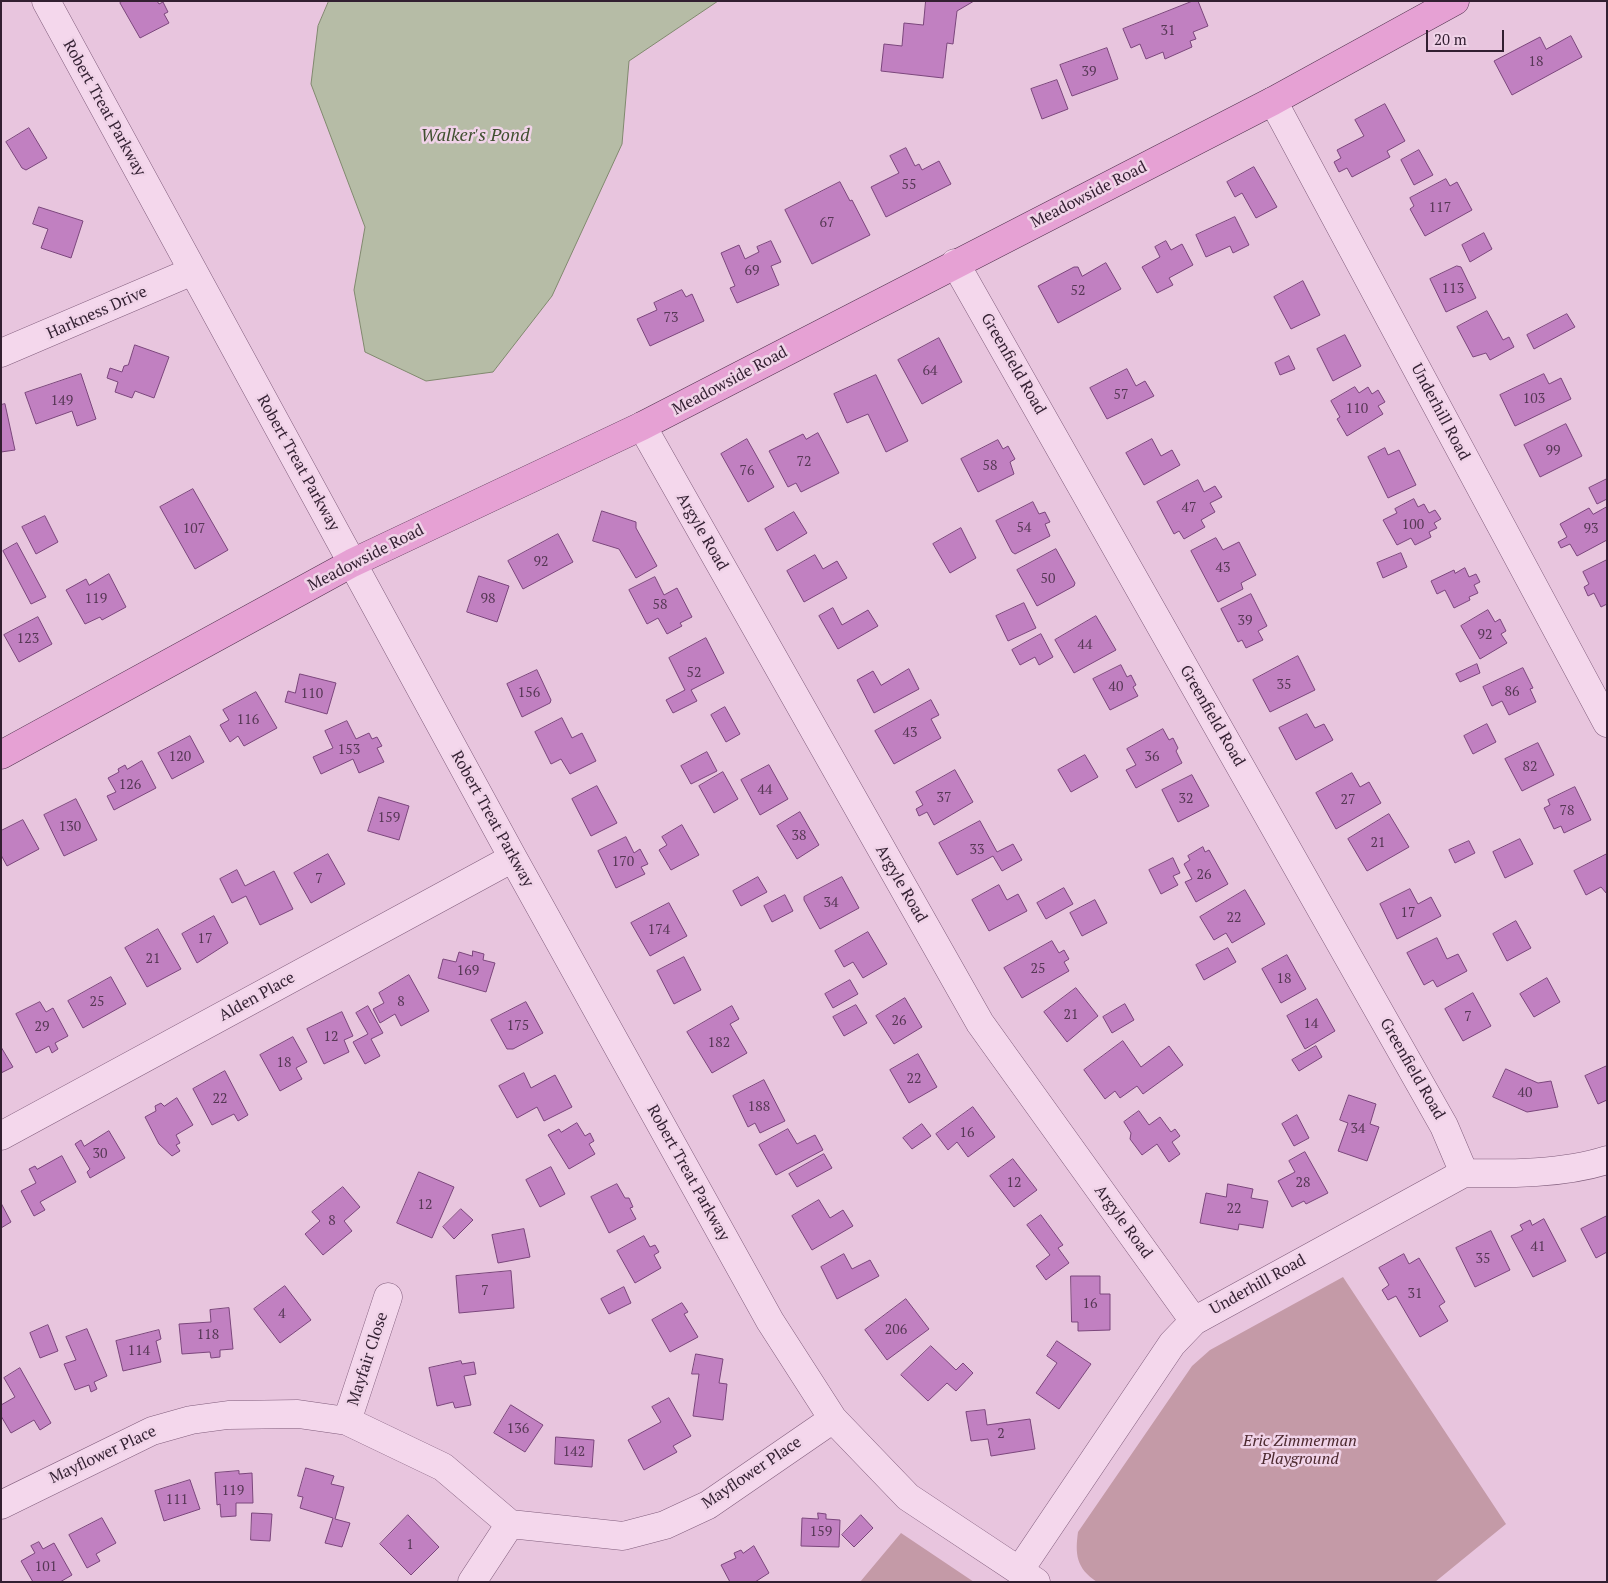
<!DOCTYPE html>
<style>
body{margin:0}
#map{position:relative;width:1608px;height:1583px;overflow:hidden;background:#e8c5de;font-family:"PT Serif",serif}
canvas{display:block}
.frame{position:absolute;inset:0;border:2px solid #321f31;pointer-events:none}
.scale{position:absolute;left:1426px;top:30px;width:78px;height:22px;box-sizing:border-box;border:2px solid #321f31;border-top:0;padding-left:6px;font-size:15px;line-height:18px;white-space:nowrap;color:#321f31;-webkit-text-stroke:4px #f0d3e8;paint-order:stroke}
</style>
<div id="map">
<canvas width="1608" height="1583"></canvas>
<div class="frame"></div>
<div class="scale">20 m</div>
</div>
<script>
const g = document.querySelector('canvas').getContext('2d');
g.lineJoin = 'round';
function paint(path, color) {
  g.fillStyle = color;
  g.fill(path, 'evenodd');
}
function trace(path, color, width, dash) {
  g.strokeStyle = color;
  g.lineWidth = width;
  g.lineCap = dash ? 'butt' : 'round';
  g.setLineDash(dash || []);
  g.stroke(path);
}
function drawText(font, color, halo, rows, align = 'center') {
  g.font = font + ' "PT Serif",serif';
  g.lineWidth = 5;
  g.setLineDash([]);
  g.textBaseline = 'middle';
  g.strokeStyle = halo;
  g.fillStyle = color;
  for (const [text, x, y, turn = 0] of rows) {
    g.save();
    g.translate(x, y);
    g.rotate((+turn || 0) * Math.PI / 180);
    g.textAlign = isNaN(turn) ? turn : align;
    if (halo) g.strokeText(text, 0, 0);
    g.fillText(text, 0, 0);
    g.restore();
  }
}
const green = new Path2D(`
 M1343 1277 1506 1524 1435 1582H1097C1076 1568 1075 1554 1078 1532L1192 1366 1210 1350Z
 M901 1533 974 1582H860Z`);
const water = new Path2D(`
 M329 1H718L629 61 622 144 552 296 493 372 426 381 365 352 354 290 365 227 311 84 318 26Z`);
const building = new Path2D(`
 M123 1H157L159 4 163 2 168 12 164 14 169 23 140 38 120 3Z
 M926 1H974L957 11 953 44 947 43 943 78 881 71 884 44 902 46 904 23 923 25Z
 M1193 1H1198L1208 26 1193 32 1196 39 1190 41 1192 47 1165 59 1163 52 1146 59 1140 44 1131 48 1123 29Z
 M1571 36 1582 57 1512 95 1494 61 1540 37 1546 49Z
 M1107 48 1118 79 1072 96 1060 65Z
 M1057 80 1068 109 1042 119 1031 89Z
 M1385 104 1405 141 1387 151 1390 157 1352 177 1347 168 1339 172 1334 162 1341 158 1337 150 1364 136 1355 120Z
 M29 128 47 158 26 170 22 168 6 142Z
 M906 148 915 166 919 164 922 170 939 161 951 184 886 217 871 187 899 173 890 156Z
 M1419 150 1433 175 1414 185 1401 160Z
 M1254 167 1277 207 1256 218 1242 193 1235 197 1227 182Z
 M1446 179 1450 186 1457 182 1472 210 1425 236 1410 209 1414 206 1410 198Z
 M840 182 850 201 852 200 870 235 812 264 785 210Z
 M39 207 83 221 71 258 41 248 48 229 33 224Z
 M1235 217 1249 245 1233 253 1230 246 1206 257 1196 235Z
 M1484 233 1492 249 1470 262 1462 245Z
 M771 241 781 262 771 266 779 285 737 303 730 288 735 286 721 253 739 245 745 259 759 252 757 247Z
 M1166 241 1171 250 1182 244 1193 265 1169 278 1173 285 1157 293 1142 267 1160 257 1155 247Z
 M1106 263 1121 289 1058 323 1038 286 1074 267H1078L1082 276Z
 M1457 266 1461 267 1476 298 1446 312 1430 279Z
 M1303 281 1320 315 1291 329 1274 297Z
 M682 290 686 297 692 294 704 321 650 346 637 319 657 310 654 303Z
 M1487 311 1503 340 1509 337 1514 347 1490 360 1486 353 1473 357 1457 327Z
 M1567 314 1575 327 1534 349 1527 335Z
 M1345 335 1361 366 1333 381 1317 349Z
 M939 338 962 382 922 404 898 360Z
 M135 345 169 357 154 398 135 391 132 398 115 392 118 382 107 378 110 368 122 372 124 366 128 365Z
 M1289 356 1295 369 1280 375 1275 363Z
 M1127 369 1136 386 1145 381 1154 396 1107 419 1090 388Z
 M81 374 96 419 77 426 72 411 36 424 25 393Z
 M1544 374 1549 384 1561 378 1571 399 1515 426 1500 395Z
 M876 375 908 441 886 452 868 414 847 423 834 394Z
 M1355 387 1359 393 1368 387 1372 394 1378 390 1385 402 1378 406 1383 414 1347 436 1337 419 1340 417 1331 401Z
 M5 404 15 450 1 452V405Z
 M1566 424 1582 456 1540 477 1524 445Z
 M818 433 839 473 801 492 796 483 788 487 769 451 803 434 806 439Z
 M747 439 774 487 748 502 721 454Z
 M1152 439 1161 456 1172 450 1180 465 1144 485 1126 453Z
 M998 440 1003 449 1008 446 1015 459 1010 462 1014 474 978 492 961 459Z
 M1385 448 1388 455 1399 450 1416 485 1388 498 1368 457Z
 M1607 479V499L1597 504 1589 488Z
 M1198 480 1204 492 1215 486 1222 497 1210 503 1215 512 1201 520 1205 527 1184 539 1179 531 1174 534 1157 502Z
 M193 489 228 550 195 569 160 507Z
 M1414 499 1418 507 1424 504 1429 513 1435 510 1441 519 1434 523 1437 528 1429 532 1431 537 1415 545 1411 538 1397 545 1383 520 1397 513 1395 509Z
 M1033 502 1039 514 1045 512 1050 522 1045 524 1050 536 1015 554 1012 552 996 521Z
 M1607 507V540L1577 556 1570 544 1561 548 1558 542 1567 537 1560 524 1589 508 1593 514Z
 M602 511 636 522V528L657 566 636 578 619 549 593 541Z
 M794 512 807 533 777 551 765 529Z
 M45 516 58 542 36 554 22 527Z
 M961 528 976 558 950 573 933 544Z
 M558 534 573 562 523 589 508 561Z
 M1216 538 1223 550 1239 542 1256 575 1241 583 1243 589 1218 602 1191 551Z
 M17 543 46 597 31 604 3 551Z
 M1056 549 1075 583 1074 586 1037 606 1017 570Z
 M1401 553 1407 567 1383 578 1377 563Z
 M815 555 823 569 837 561 847 578 804 602 787 571Z
 M1607 560V604L1601 607 1594 593 1588 596 1584 587 1589 584 1583 572Z
 M1465 568 1469 577 1476 574 1480 582 1474 585 1478 593 1469 597 1470 600 1454 608 1445 590 1437 594 1431 581 1454 570 1455 573Z
 M109 574 126 607 102 620 100 617 85 624 66 590 86 579 89 585Z
 M479 576 509 586 497 622 467 612Z
 M655 577 664 595 677 588 692 617 680 623 682 626 667 634 658 618 647 624 629 590Z
 M1251 594 1267 626 1258 631 1263 640 1246 648 1242 640 1238 642 1221 609Z
 M1024 603 1036 628 1008 641 996 616Z
 M833 608 842 625 868 610 878 626 838 649 819 616Z
 M1488 610 1495 622 1500 619 1506 631 1501 634 1507 643 1480 659 1461 626Z
 M1096 616 1116 650 1074 673 1055 640Z
 M38 617 52 644 19 662 4 635Z
 M1041 634 1053 657 1039 665 1035 657 1020 665 1012 650Z
 M706 638 724 673 691 690 697 701 673 713 666 700 685 690 669 658Z
 M1298 656 1315 690 1270 712 1253 680Z
 M1477 664 1480 673 1460 682 1456 674Z
 M1121 665 1127 677 1131 675 1136 685 1133 687 1138 696 1110 710 1093 679Z
 M1523 668 1533 688 1530 689 1536 702 1509 715 1502 701 1492 706 1483 687Z
 M909 669 919 689 874 713 857 680 873 671 881 685Z
 M537 670 551 700 550 703 522 717 507 684Z
 M300 674 336 683 327 714 285 702 288 691 295 693Z
 M256 692 277 728 244 746 238 736 230 742 220 725 229 720 223 710Z
 M931 700 939 715 931 719 941 738 894 764 875 731Z
 M725 707 740 734 726 742 711 715Z
 M1307 714 1315 728 1324 724 1333 740 1296 760 1279 728Z
 M562 718 572 738 582 733 596 761 570 774 561 759 551 764 535 732Z
 M347 721 356 739 369 733 372 739 377 737 382 746 377 748 384 762 359 773 353 759 321 774 313 757 333 748 325 731Z
 M1487 724 1496 742 1473 754 1464 736Z
 M1163 729 1169 740 1173 738 1178 748 1176 751 1182 763 1136 788 1126 770 1136 765 1127 749Z
 M190 736 204 762 172 779 158 753Z
 M1538 743 1554 775 1522 791 1505 759Z
 M707 752 717 771 691 784 681 766Z
 M1085 755 1098 777 1071 792 1058 770Z
 M142 761 156 788 114 810 107 796 116 792 108 778 119 772 118 769 125 765 127 769Z
 M769 765 788 799 760 815 741 780Z
 M955 770 973 802 934 825 927 812 919 816 916 809 923 805 916 792Z
 M723 772 738 799 714 813 699 786Z
 M1352 773 1360 787 1369 782 1381 803 1336 829 1316 793Z
 M1192 775 1209 806 1178 822 1162 790Z
 M597 786 617 823 591 836 572 799Z
 M1575 787 1591 820 1564 833 1561 826 1554 829 1544 808 1550 805 1548 800Z
 M379 797 409 806 399 840 368 831Z
 M76 799 97 840 64 856 44 815Z
 M800 812 819 845 797 859 777 826Z
 M1389 814 1409 847 1367 871 1348 839Z
 M23 820 39 849 7 866 1 855V831Z
 M980 821 997 852 1013 844 1022 860 1002 871 993 856 957 875 939 843Z
 M682 825 699 855 671 870 659 850 667 845 662 837Z
 M626 837 634 853 640 849 648 864 641 867 645 874 616 888 598 851Z
 M1520 839 1533 864 1505 878 1493 852Z
 M1469 841 1475 853 1455 863 1449 850Z
 M1203 847 1205 852 1209 850 1228 884 1196 902 1185 882 1192 879 1184 864 1190 860 1188 856Z
 M328 854 345 884 311 903 294 873Z
 M1607 854V894L1601 887 1586 895 1574 871Z
 M1173 858 1180 873 1173 876 1178 885 1161 894 1149 870Z
 M237 870 245 886 274 871 293 909 260 925 246 896 232 903 220 879Z
 M758 877 767 892 741 906 733 891Z
 M842 877 859 908 820 929 804 900V897Z
 M999 885 1007 900 1018 894 1027 911 989 931 972 900Z
 M1064 888 1073 904 1046 919 1037 903Z
 M1410 889 1418 904 1431 897 1441 916 1397 939 1380 904Z
 M1245 890 1265 924 1232 943 1226 933 1214 940 1200 917Z
 M785 895 793 911 772 922 764 906Z
 M1095 900 1107 923 1082 936 1070 913Z
 M669 903 687 936 650 956 631 923Z
 M214 916 228 943 197 963 182 934Z
 M1516 921 1531 948 1507 961 1493 934Z
 M158 929 181 969 147 987 125 948Z
 M868 932 887 964 863 978 853 962 844 967 835 951Z
 M1437 938 1447 959 1458 954 1467 971 1437 987 1433 980 1424 985 1407 953Z
 M1052 941 1059 953 1064 950 1069 959 1064 962 1069 971 1022 998 1004 968Z
 M1228 948 1236 962 1204 980 1196 965Z
 M473 951 484 954 483 960 495 963 486 992 438 978 443 959 456 962 459 952 472 956Z
 M1287 955 1306 989 1281 1003 1262 969Z
 M684 957 701 990 674 1004 657 971Z
 M409 975 429 1011 401 1026 395 1014 380 1023 373 1009 384 1003 379 993Z
 M111 977 126 1004 83 1028 68 1001Z
 M1547 978 1560 1002 1534 1017 1520 994Z
 M850 980 858 994 833 1008 825 994Z
 M1076 988 1098 1016 1067 1042 1044 1012Z
 M1473 993 1491 1026 1463 1041 1445 1009Z
 M905 998 922 1027 894 1044 876 1016Z
 M1317 999 1335 1031 1305 1049 1287 1016Z
 M40 1002 46 1012 53 1008 68 1036 55 1043 58 1049 52 1053 49 1046 36 1053 16 1014Z
 M526 1002 543 1033 513 1049H507L491 1020Z
 M1125 1004 1134 1020 1112 1033 1103 1017Z
 M856 1005 867 1023 844 1036 833 1017Z
 M368 1006 383 1033 371 1039 380 1056 365 1064 353 1042 368 1034 356 1013Z
 M732 1006 739 1019 730 1024 747 1053 712 1073 687 1032Z
 M342 1012 353 1036 344 1040 349 1052 324 1064 307 1029Z
 M293 1037 307 1062 296 1068 302 1079 280 1091 260 1055Z
 M1123 1041 1141 1067 1169 1046 1183 1065 1143 1094 1137 1086 1120 1098 1115 1091 1105 1099 1084 1070Z
 M1316 1046 1322 1057 1299 1071 1292 1060Z
 M1 1047 13 1067 1 1073Z
 M918 1054 937 1087 909 1103 890 1070Z
 M1607 1066V1100L1598 1104 1585 1076Z
 M1506 1069 1538 1083 1551 1081 1558 1107 1527 1112 1493 1097Z
 M225 1071 248 1115 238 1121 234 1114 212 1125 193 1089Z
 M524 1073 531 1088 555 1075 572 1107 544 1121 537 1107 517 1118 499 1086Z
 M764 1080 785 1121 760 1133 755 1123 748 1127 733 1096Z
 M1349 1095 1376 1104 1370 1124 1379 1127 1367 1161 1338 1151 1348 1123 1340 1120Z
 M177 1098 193 1125 176 1135 180 1143 176 1145 180 1151 172 1156 159 1144 145 1117 156 1111 155 1106 161 1103 164 1106Z
 M973 1107 995 1137 968 1157 957 1142 948 1150 936 1134Z
 M1139 1111 1149 1125 1160 1117 1171 1132 1175 1129 1180 1136 1172 1142 1180 1154 1169 1162 1157 1144 1142 1155 1130 1139 1131 1133 1124 1122Z
 M1297 1115 1309 1138 1294 1146 1282 1124Z
 M577 1123 585 1136 590 1133 594 1141 589 1144 595 1154 569 1169 548 1135 559 1129 561 1132Z
 M922 1124 931 1136 912 1149 903 1138Z
 M788 1129 797 1144 815 1135 823 1150 776 1175 759 1145Z
 M109 1131 125 1158 90 1178 87 1172 90 1169 75 1144 81 1140 84 1146Z
 M1305 1152 1328 1193 1306 1204 1304 1201 1292 1207 1278 1181 1295 1172 1289 1161Z
 M824 1154 832 1168 797 1187 789 1174Z
 M62 1156 76 1182 40 1202 45 1210 34 1216 21 1191 36 1183 29 1169 35 1166 37 1169Z
 M1013 1159 1037 1190 1014 1207 990 1176Z
 M551 1167 565 1194 540 1207 526 1180Z
 M419 1172 454 1187 432 1238 397 1223Z
 M617 1184 625 1198H629L633 1207 630 1208 636 1219 609 1233 591 1197Z
 M1228 1184 1253 1189 1251 1198 1268 1201 1263 1228 1239 1224 1238 1230 1200 1223 1206 1193 1226 1197Z
 M343 1187 360 1207 344 1221 352 1231 323 1255 305 1234 320 1221 312 1212Z
 M819 1200 830 1218 843 1210 853 1226 812 1250 792 1216Z
 M1 1203 11 1222 1 1228Z
 M461 1209 473 1220 454 1239 443 1227Z
 M1041 1215 1063 1245 1058 1248 1069 1263 1046 1280 1036 1266 1050 1255 1027 1225Z
 M1607 1216V1252L1596 1258 1581 1229Z
 M1544 1219 1566 1261 1533 1277 1511 1236 1523 1230 1520 1225 1530 1220 1532 1225Z
 M524 1229 530 1257 498 1263 492 1235Z
 M1491 1231 1510 1270 1475 1287 1456 1248Z
 M644 1236 650 1247 655 1245 659 1252 654 1255 661 1268 635 1283 617 1251Z
 M844 1254 852 1269 870 1260 879 1276 837 1299 821 1267Z
 M1404 1254 1409 1264 1419 1258 1445 1302 1439 1306 1448 1321 1420 1337 1396 1296 1388 1300 1382 1290 1389 1285 1379 1268Z
 M511 1271 514 1308 459 1313 456 1276Z
 M1071 1276H1100V1294H1110V1330L1078 1331V1322H1072Z
 M285 1286 311 1320 280 1343 254 1309Z
 M624 1287 631 1303 609 1314 601 1299Z
 M906 1299 929 1329 887 1360 865 1330Z
 M682 1303 688 1312 684 1314 698 1337 670 1352 652 1320Z
 M229 1308 233 1349 220 1350V1357L211 1358 210 1352 182 1354 179 1324 211 1322 210 1310Z
 M48 1325 58 1351 40 1358 30 1333Z
 M87 1329 107 1376 94 1382 97 1389 91 1392 89 1385 75 1390 64 1364 76 1360 66 1337Z
 M159 1330 161 1339 156 1341 161 1362 123 1371 116 1341Z
 M1057 1341 1091 1364 1059 1409 1036 1393 1057 1363 1047 1356Z
 M931 1346 956 1370 963 1363 973 1373 956 1391 947 1383 928 1401 901 1375Z
 M696 1354 723 1359 719 1383 727 1384 723 1420 693 1416 699 1374H692Z
 M461 1361 462 1364 474 1362 476 1374 464 1376 471 1405 455 1408 453 1402 437 1406 429 1368Z
 M20 1368 51 1423 40 1430 34 1420 11 1433 1 1416V1405L15 1397 4 1378Z
 M669 1398 691 1436 673 1446 677 1452 644 1470 628 1440 661 1422 652 1407Z
 M511 1405 543 1425 525 1452 494 1433Z
 M985 1410 987 1425 1030 1419 1035 1449 991 1456 988 1439 971 1441 966 1412Z
 M556 1437 594 1440 592 1467 555 1464Z
 M306 1468 334 1476 331 1484 344 1487 335 1519 350 1523 342 1547 325 1543 333 1518 300 1508 303 1497 298 1496Z
 M239 1471V1474L252 1473 253 1503H236V1516L221 1517 220 1504 217 1505 215 1473Z
 M190 1480 200 1509 164 1521 155 1491Z
 M252 1513 272 1514 270 1541 251 1540Z
 M818 1513 826 1514V1519L840 1520 839 1547 801 1546 802 1518 818 1519Z
 M408 1515 439 1547 411 1575 380 1544Z
 M861 1515 873 1528 854 1547 842 1535Z
 M102 1518 116 1543 96 1554 100 1561 87 1568 69 1535Z
 M39 1542 43 1549 54 1543 72 1575 60 1582H33L21 1561 35 1553 31 1546Z
 M754 1546 769 1573 755 1582H730L721 1565 736 1558 734 1553 741 1550 743 1553Z`);
const minor = new Path2D(`
 M46 1 513 858 770 1321 833 1419 908 1497 1036 1582
 M1273 101 1607 723
 M955 263 1444 1126 1464 1173
 M1 353 193 271
 M642 426 980 1023 1194 1321
 M1 1136 513 858
 M347 1421 388 1297
 M1 1505 152 1431 191 1420 228 1415 298 1414 347 1421 443 1467 510 1524 623 1536 665 1525 708 1505 833 1419
 M1019 1571 1172 1344 1194 1321 1464 1173C1508 1174 1564 1174 1607 1160
 M472 1582 510 1524`);
const major = new Path2D(`
 M1 755 352 563 642 426 1273 101 1455 1`);
const numberNames = [
 ["31",1168,31],
 ["18",1536,62],
 ["39",1089,72],
 ["55",909,185],
 ["117",1440,208],
 ["67",827,223],
 ["69",752,271],
 ["113",1453,289],
 ["52",1078,291],
 ["73",671,318],
 ["64",930,371],
 ["57",1121,395],
 ["103",1534,399],
 ["149",62,401],
 ["110",1357,409],
 ["99",1553,451],
 ["72",804,462],
 ["58",990,466],
 ["76",747,471],
 ["47",1189,508],
 ["100",1413,525],
 ["54",1024,528],
 ["107",194,529],
 ["93",1591,529],
 ["92",541,562],
 ["43",1223,568],
 ["50",1048,579],
 ["119",96,599],
 ["98",488,599],
 ["58",660,605],
 ["39",1245,621],
 ["92",1485,635],
 ["123",28,639],
 ["44",1085,645],
 ["52",694,673],
 ["35",1284,685],
 ["40",1116,687],
 ["86",1512,692],
 ["156",529,693],
 ["110",312,694],
 ["116",248,720],
 ["43",910,733],
 ["153",349,750],
 ["120",180,757],
 ["36",1152,757],
 ["82",1530,767],
 ["126",130,785],
 ["44",765,790],
 ["37",944,798],
 ["32",1186,799],
 ["27",1348,800],
 ["78",1567,811],
 ["159",389,818],
 ["130",70,827],
 ["38",799,836],
 ["21",1378,843],
 ["33",977,850],
 ["170",623,862],
 ["26",1204,875],
 ["7",319,879],
 ["34",831,903],
 ["17",1408,913],
 ["22",1234,918],
 ["174",659,930],
 ["17",205,939],
 ["21",153,959],
 ["25",1038,969],
 ["169",468,971],
 ["18",1284,979],
 ["25",97,1002],
 ["8",401,1002],
 ["21",1071,1015],
 ["7",1468,1017],
 ["26",899,1021],
 ["14",1311,1024],
 ["175",518,1026],
 ["29",42,1027],
 ["12",331,1037],
 ["182",719,1043],
 ["18",284,1063],
 ["22",914,1079],
 ["40",1525,1093],
 ["22",220,1099],
 ["188",759,1107],
 ["34",1358,1129],
 ["16",967,1133],
 ["30",100,1154],
 ["12",1014,1183],
 ["28",1303,1183],
 ["12",425,1205],
 ["22",1234,1209],
 ["8",332,1221],
 ["41",1538,1247],
 ["35",1483,1259],
 ["7",485,1291],
 ["31",1415,1294],
 ["16",1090,1304],
 ["4",282,1314],
 ["206",896,1330],
 ["118",208,1335],
 ["114",139,1351],
 ["136",518,1429],
 ["2",1001,1434],
 ["142",574,1452],
 ["119",233,1491],
 ["111",177,1500],
 ["159",821,1532],
 ["1",410,1545],
 ["101",46,1567]
];
const streetNames = [
 ["Robert Treat Parkway",104,108,61],
 ["Meadowside Road",1089,195,-27],
 ["Harkness Drive",97,313,-24],
 ["Greenfield Road",1013,364,60],
 ["Meadowside Road",730,381,-28],
 ["Underhill Road",1440,412,62],
 ["Robert Treat Parkway",298,463,61],
 ["Argyle Road",702,532,60],
 ["Meadowside Road",366,558,-27],
 ["Greenfield Road",1212,716,60],
 ["Robert Treat Parkway",492,819,61],
 ["Argyle Road",901,884,60],
 ["Alden Place",257,997,-29],
 ["Greenfield Road",1412,1069,60],
 ["Robert Treat Parkway",688,1173,61],
 ["Argyle Road",1123,1222,54],
 ["Underhill Road",1258,1285,-29],
 ["Mayfair Close",368,1359,-72],
 ["Mayflower Place",103,1455,-25],
 ["Mayflower Place",752,1473,-34]
];
const parkNames = [
 ["Eric Zimmerman",1300,1441],
 ["Playground",1300,1459]
];
const waterNames = [
 ["Walker's Pond",475,136]
];
paint(green, '#c49aa7');
paint(water, '#b6bca6');
trace(water, '#80896e', 1);
paint(building, '#c180c1');
trace(building, '#7b467c', 1);
trace(minor, '#805d7c', 29);
trace(major, '#4f314d', 29);
trace(minor, '#f4d7ec', 28);
trace(major, '#e6a1d4', 28);
drawText('14px', '#563755', null, numberNames);
drawText('16px', '#321f31', '#f0d3e8', streetNames);
drawText('italic 16px', '#4c292f', '#f0d3e8', parkNames);
drawText('italic 18px', '#405030', '#f0d3e8', waterNames);
</script>
